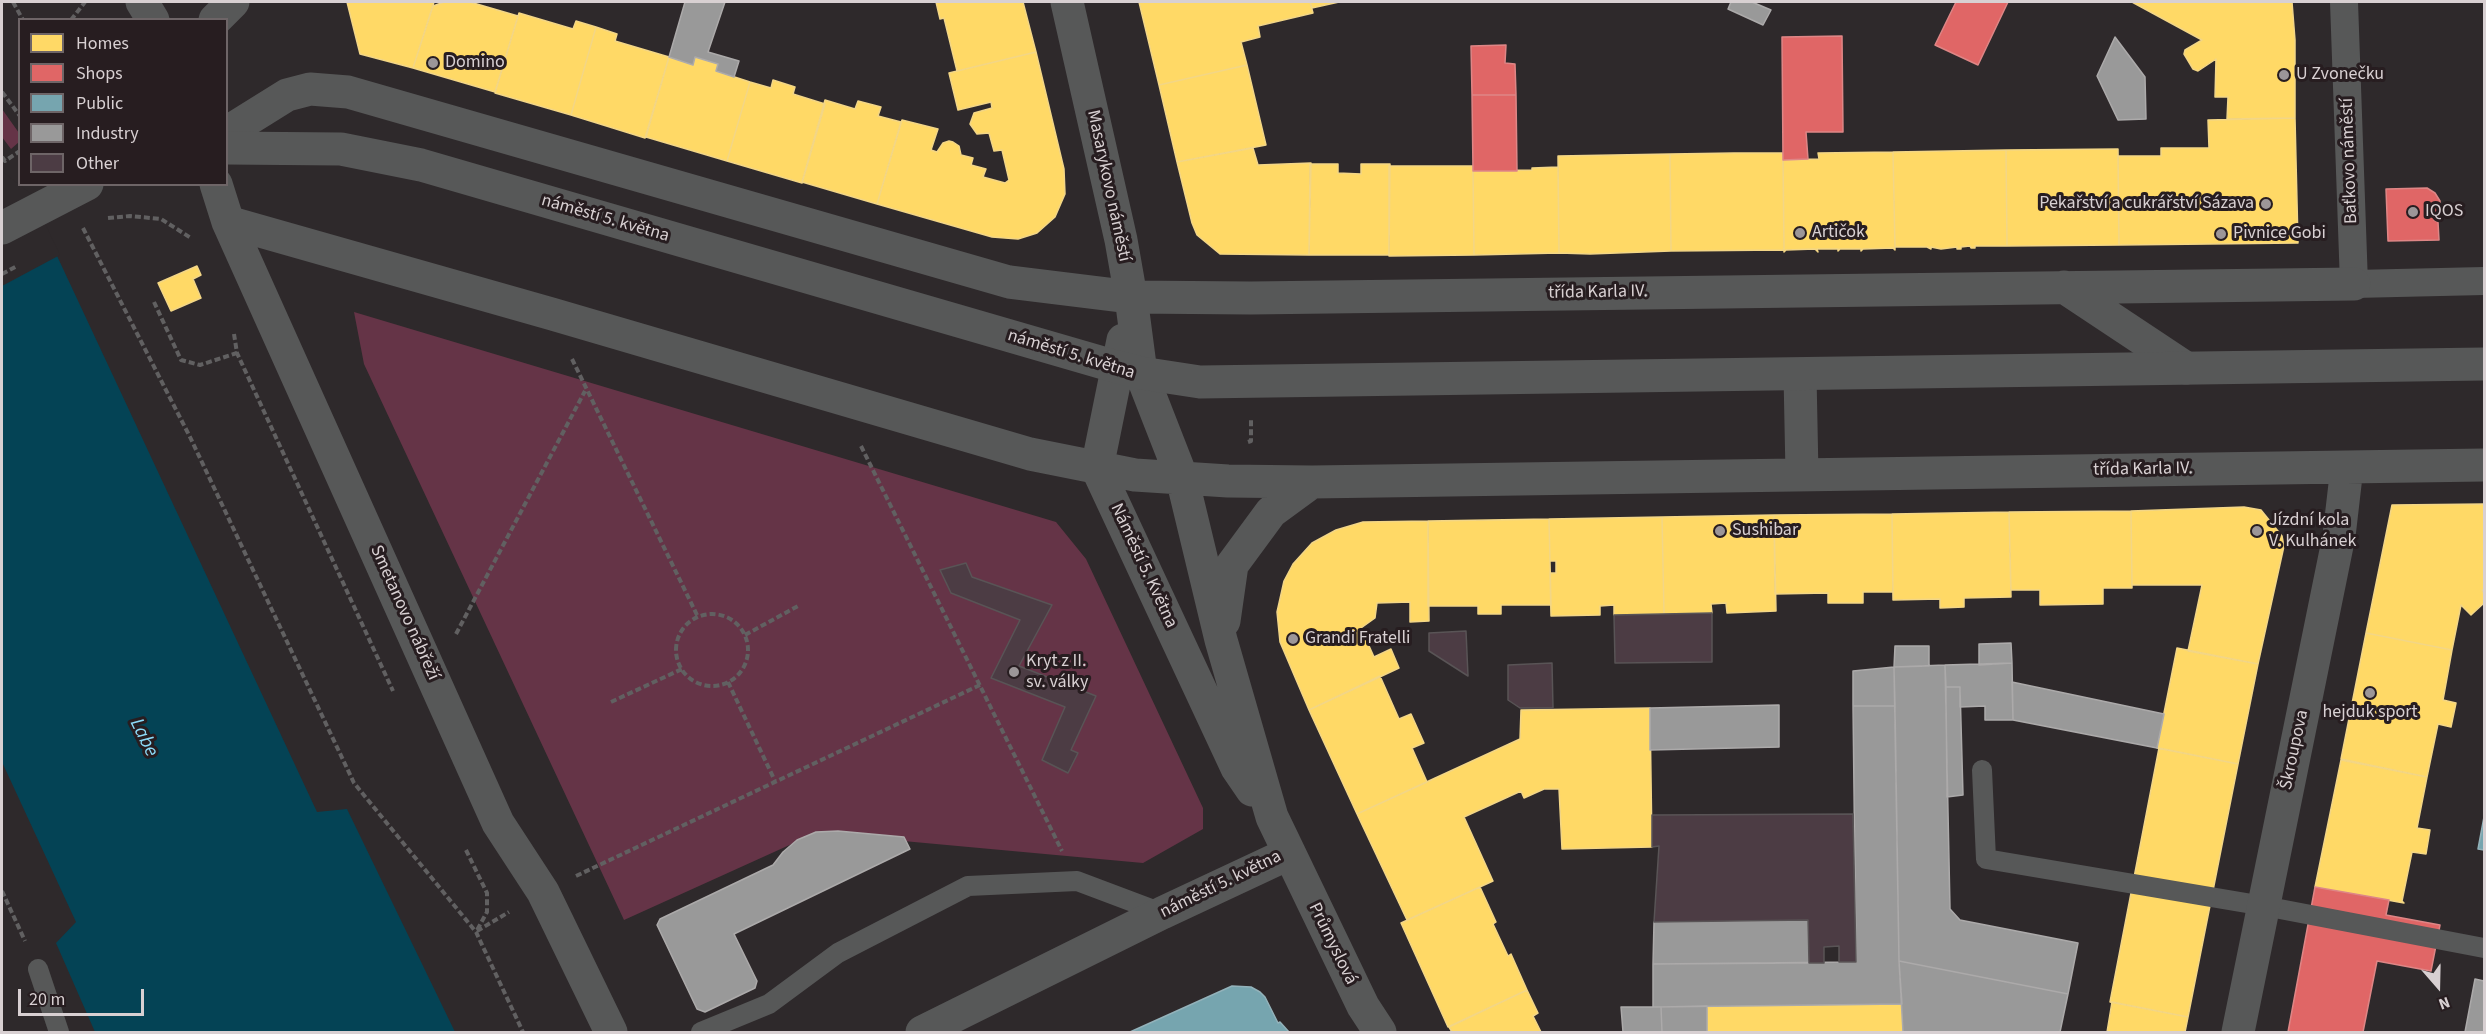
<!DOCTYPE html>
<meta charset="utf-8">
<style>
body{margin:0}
#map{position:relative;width:2486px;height:1034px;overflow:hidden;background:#2e292b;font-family:"Source Sans 3",sans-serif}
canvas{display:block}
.frame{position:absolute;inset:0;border:3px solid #d8d0d2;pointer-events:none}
.legend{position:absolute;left:18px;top:18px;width:210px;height:168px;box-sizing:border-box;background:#271d20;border:2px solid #6e6567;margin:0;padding:8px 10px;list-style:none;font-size:18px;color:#d8d0d2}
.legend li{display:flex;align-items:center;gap:12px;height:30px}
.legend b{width:30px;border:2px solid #6e6567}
.north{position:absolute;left:2408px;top:956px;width:60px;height:60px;-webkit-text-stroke:4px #271d20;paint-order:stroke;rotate:160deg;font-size:16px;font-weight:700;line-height:24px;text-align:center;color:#d8d0d2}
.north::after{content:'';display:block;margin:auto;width:21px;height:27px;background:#d8d0d2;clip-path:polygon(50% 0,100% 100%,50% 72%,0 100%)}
.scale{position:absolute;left:18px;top:989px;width:126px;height:27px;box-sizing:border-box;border:3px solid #d8d0d2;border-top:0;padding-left:8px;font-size:18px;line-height:21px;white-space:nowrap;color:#d8d0d2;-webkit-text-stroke:4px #271d20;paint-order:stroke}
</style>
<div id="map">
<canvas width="2486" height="1034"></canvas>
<div class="frame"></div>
<ul class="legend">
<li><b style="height:16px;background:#ffd966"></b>Homes</li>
<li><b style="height:16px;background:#e06666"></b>Shops</li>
<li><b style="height:16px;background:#76a5af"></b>Public</li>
<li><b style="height:16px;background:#999"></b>Industry</li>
<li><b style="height:16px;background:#4c3c44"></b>Other</li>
</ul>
<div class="north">N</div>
<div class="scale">20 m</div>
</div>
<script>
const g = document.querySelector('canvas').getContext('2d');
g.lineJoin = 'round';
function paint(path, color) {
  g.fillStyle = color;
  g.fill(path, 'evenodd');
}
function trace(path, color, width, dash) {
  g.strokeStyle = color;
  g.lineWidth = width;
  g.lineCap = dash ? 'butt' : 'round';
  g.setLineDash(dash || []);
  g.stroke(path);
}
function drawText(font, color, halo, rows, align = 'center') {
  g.font = font + ' "Source Sans 3",sans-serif';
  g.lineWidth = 6;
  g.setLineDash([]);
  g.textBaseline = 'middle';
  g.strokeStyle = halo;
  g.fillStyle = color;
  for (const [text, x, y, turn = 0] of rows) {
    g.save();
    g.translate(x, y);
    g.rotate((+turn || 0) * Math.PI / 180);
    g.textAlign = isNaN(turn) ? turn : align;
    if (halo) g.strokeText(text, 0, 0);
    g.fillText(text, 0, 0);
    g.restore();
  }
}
const green = new Path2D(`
 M2 109 19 133V142L11 149 2 137Z
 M354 312 1056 522 1086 559 1203 808V829L1143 863 816 833 624 920 364 364Z`);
const water = new Path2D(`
 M2 173 29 196 317 812 347 809 455 1032H95L56 943 76 922 2 762Z`);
const pier = new Path2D(`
 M2 171 31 194 60 255 2 286Z`);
const homes = new Path2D(`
 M347 2H434L413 68 360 54Z
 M444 2H470L518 16 495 92 413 68 433 6Z
 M936 2H1023L1036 52 957 71 944 18 940 19Z
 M1139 2H1310L1313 13 1258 26 1260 37 1241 42 1247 65 1159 85Z
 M1310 2H1339L1312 8Z
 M2132 2H2292L2295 40V118L2227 119 2228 97H2215L2216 59 2198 71 2193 69 2184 54 2185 50 2202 40Z
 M519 13 573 29 576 21 596 27 571 115 495 93Z
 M596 27 617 34 615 41 669 57 645 138 571 115Z
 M1036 52 1064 169 1065 194 1055 217 1037 233 1018 239 992 237 877 204 902 120 938 129 931 150 937 152 943 143 949 141 953 142 959 146 961 155 973 158 971 165 986 169 983 177 1005 183 1009 180 1002 150 994 151 989 133 977 134 970 124 974 113 992 108 991 102 958 110 949 73Z
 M669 57 693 65 695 57 718 64 716 71 750 82 727 161 646 137Z
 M1247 65 1266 145 1177 162 1159 85Z
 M773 80 795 87 793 94 825 104 802 183 727 161 750 82 771 88Z
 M825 100 855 109 858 101 881 107 878 116 901 122 877 204 802 182Z
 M2295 118 2298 243 2119 245 2118 156H2161V148H2209L2208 120Z
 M1253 148 1258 165 1311 163 1309 255 1220 254 1197 235 1192 223 1177 162Z
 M2118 149 2119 245 2007 246 2006 150Z
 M2006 150 2007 246H1975V248H1971L1970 246 1961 247V249H1957V247L1941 249 1931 247V249L1927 247H1895L1893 152Z
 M1893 152 1895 250 1893 248 1863 249 1861 251V249H1840L1838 251V249H1817L1818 252 1815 249 1786 250 1784 252 1783 160 1819 159 1818 153Z
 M1734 153H1783L1784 250 1671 251 1670 154Z
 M1670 154 1671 251 1590 254 1559 253 1558 156Z
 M1310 164H1338V173L1361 174V164H1390L1389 255H1309Z
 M1389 166H1473L1474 255 1389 256Z
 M1558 167 1559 253 1474 255 1473 171 1532 170V168Z
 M197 266 201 275 193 279 201 298 171 311 158 283Z
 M2484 504V590H2482L2484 594V603L2471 615 2461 605 2452 650 2366 633 2392 505Z
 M2244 507 2261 510 2282 536 2284 546 2258 664 2188 651 2202 585H2132L2131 511Z
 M2131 511 2132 588H2103V604L2040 605V590H2011L2009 512Z
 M2009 512 2011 597 1964 598V607L1940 608V599L1893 600 1892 514Z
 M1892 514 1893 592H1863V603H1828V593L1775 594 1774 515Z
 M1774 515 1776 611 1727 613 1726 603 1711 604 1712 613 1664 614 1662 517Z
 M1662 517 1664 614 1614 615V605L1600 606V615L1551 616 1550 573H1556V561H1550L1549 519Z
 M1549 519 1551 605H1501V614H1478V606H1428V521Z
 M1428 521 1429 621 1410 622V602L1377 603 1375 618 1361 628 1374 657 1391 649 1399 668 1309 710 1280 642 1277 612 1284 581 1293 564 1312 543 1336 530 1363 522Z
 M2366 633 2452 650 2443 700 2456 703 2451 727 2438 724 2427 777 2341 759Z
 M2177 648 2258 664 2238 764 2157 748Z
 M1380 676 1399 719 1411 714 1424 743 1412 748 1427 782 1357 814 1309 710Z
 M1650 708 1652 847 1562 849 1559 789H1544L1524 798 1521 791 1464 817 1493 881 1407 920 1357 814 1520 739 1521 710Z
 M2159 748 2238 764 2188 1017 2110 1002Z
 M2341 760 2427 777 2417 828 2430 830 2426 854 2412 852 2402 901 2404 903 2315 887Z
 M1480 887 1496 922 1493 924 1508 956 1511 954 1527 990 1448 1027 1401 923Z
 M1527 990 1538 1013 1533 1016 1541 1032H1452L1449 1027Z
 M2112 1002 2188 1017 2185 1032H2107Z
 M1902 1004 1903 1032H1707V1006Z`);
const shops = new Path2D(`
 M1956 2H2008L1978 65 1935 45Z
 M1842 36 1843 132H1806L1808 159 1783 160 1782 37Z
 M1506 45 1505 63 1515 64 1516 95H1472L1471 46Z
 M1472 95H1516L1517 171H1473Z
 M2427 188 2435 193 2440 201V209L2434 220 2438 222 2439 240 2388 241 2386 189Z
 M2315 887 2389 900 2386 915 2440 925 2431 971 2377 961 2363 1032H2288Z`);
const public = new Path2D(`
 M2484 817V850L2478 849Z
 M1232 986 1251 987 1260 992 1265 997 1278 1023 1280 1022 1289 1032H1130Z`);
const industry = new Path2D(`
 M685 2H725L708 52 739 61 734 77 716 71 718 64 695 57 693 65 669 57Z
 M1731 2H1752L1771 10 1763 25 1728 9Z
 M2115 37 2145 77 2146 119 2118 120 2097 76Z
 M2011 643 2012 663 1979 665V644Z
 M1895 646H1929V666L1894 667Z
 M2012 663 2013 720H1985V706L1960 707V687H1946L1945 665Z
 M1945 665 1950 909 1960 920 2078 943 2068 994 1899 961 1894 667Z
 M1894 667 1895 706H1853V671Z
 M2012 682 2164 714 2157 748 2013 720Z
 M1946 687H1960L1963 795 1947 797Z
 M1779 705V747L1650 750V708Z
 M1853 706H1895L1899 961 1902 1004 1653 1007V964L1856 962Z
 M838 831 904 837 910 849 734 934 757 981 755 988 705 1012 697 1009 657 925 660 919 773 865 783 852 797 840 816 832Z
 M1808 920 1809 963 1653 964 1654 922Z
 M1899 961 2068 994 2060 1032H1903Z
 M2475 979 2484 981V1032H2465Z
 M1707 1006V1032H1662L1661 1007Z
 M1621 1007H1661L1662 1032H1623Z`);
const building = new Path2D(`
 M966 563 972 577 1052 605 1019 666 1096 696 1071 750 1078 753 1068 773 1042 760 1065 707 991 678 1020 620 951 593 940 570Z
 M1712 613V662L1615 663 1614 615Z
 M1466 631 1468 676 1429 651V633Z
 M1552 663 1553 708H1520L1508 700V665Z
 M1853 814 1856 962H1839V946L1824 947V963H1809L1808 920 1654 922 1659 846 1652 847V815Z`);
const path = new Path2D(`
 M13 2 23 20
 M71 20 85 2
 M2 92 20 116
 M2 157 5 161 20 151
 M108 218 130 216 161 219 191 238
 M83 228 190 437 354 783 476 932 523 1032
 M154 302 181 360 200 365 237 353
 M234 334 237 353 393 691
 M572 359 698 617
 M1248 442 1251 441V420
 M861 446 1062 851
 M676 650a36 36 0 1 1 72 0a36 36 0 1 1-72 0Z
 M456 634 585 391
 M745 635 798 606
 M728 682 775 781
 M611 702 682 669
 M466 850 487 893V912L476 932
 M576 876 980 685
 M2 891 25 941
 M477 931 509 912`);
const service = new Path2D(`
 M1982 770 1986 859 2264 906 2484 948
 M38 969 59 1032
 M701 1032 769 1004 838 953 968 886 1077 881 1162 913`);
const pedestrian = new Path2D(`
 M2344 2 2354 284 2484 281`);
const minor = new Path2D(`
 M142 2 153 20
 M1067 2 1121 240 1131 297 1141 373 1182 478 1221 640 1272 817 1363 1006 1380 1032
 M215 20 233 2
 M226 133 287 95 310 89 348 92 1009 282 1131 297 1251 298 2354 284
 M216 184 228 222 498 823 543 892 611 1032
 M228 222 552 314 1030 454 1135 475 1228 481 1312 482 2484 465
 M2064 287 2186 368
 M1123 340 1097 468 1237 768 1252 790
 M1800 375 1802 474
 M1224 621 1232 565 1271 512 1312 482
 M922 1032 1162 913 1288 854
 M2238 1032 2339 536 2347 467`);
const tertiary = new Path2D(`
 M226 148 341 149 421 165 1117 367 1141 373 1200 382 2484 364`);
const pathBridge = new Path2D(`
 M2 274 17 266`);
const tertiaryBridge = new Path2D(`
 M2 228 87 184`);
const markers = [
 [433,63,6,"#9c9698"],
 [2284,75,6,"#9c9698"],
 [2266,204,6,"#9c9698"],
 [2413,212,6,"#9c9698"],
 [1800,233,6,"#9c9698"],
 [2221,234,6,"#9c9698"],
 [1720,531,6,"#9c9698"],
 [2257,531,6,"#9c9698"],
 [1293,639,6,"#9c9698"],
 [1014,672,6,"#9c9698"],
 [2370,693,6,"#9c9698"]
];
const poiNames = [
 ["Domino",445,63],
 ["U Zvonečku",2296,75],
 ["Pekařství a cukrářství Sázava",2254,204,"right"],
 ["IQOS",2425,212],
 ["Artičok",1812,233],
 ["Pivnice Gobi",2233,234],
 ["Jízdní kola",2269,521],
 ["V. Kulhánek",2269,542],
 ["Sushibar",1732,531],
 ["Grandi Fratelli",1305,639],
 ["Kryt z II.",1026,662],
 ["sv. války",1026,683],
 ["hejduk sport",2370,713,"center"]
];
const streetNames = [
 ["Baťkovo náměstí",2350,161,-92],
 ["Masarykovo náměstí",1108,186,78],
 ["náměstí 5. května",605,219,16],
 ["třída Karla IV.",1598,293,-1],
 ["náměstí 5. května",1071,355,17],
 ["třída Karla IV.",2143,470,-1],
 ["Náměstí 5. Května",1143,566,65],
 ["Smetanovo nábřeží",404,613,66],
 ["Škroupova",2295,750,-78],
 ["náměstí 5. května",1221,885,-26],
 ["Průmyslová",1332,944,64]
];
const waterNames = [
 ["Labe",143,738,64]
];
paint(green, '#653447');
paint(water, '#044355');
paint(pier, '#2e292b');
paint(homes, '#ffd966');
trace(homes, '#f3d686', 1.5);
paint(shops, '#e06666');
trace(shops, '#de8686', 1.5);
paint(public, '#76a5af');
trace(public, '#93b2ba', 1.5);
paint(industry, '#999');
trace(industry, '#acaaaa', 1.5);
paint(building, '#4c3c44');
trace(building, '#595456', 1.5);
trace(path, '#616061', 4, [6, 3]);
trace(service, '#575858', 20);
trace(pedestrian, '#575858', 28);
trace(minor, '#575858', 33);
trace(tertiary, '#575858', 33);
trace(pathBridge, '#616061', 4, [6, 3]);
trace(tertiaryBridge, '#575858', 33);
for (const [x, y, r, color] of markers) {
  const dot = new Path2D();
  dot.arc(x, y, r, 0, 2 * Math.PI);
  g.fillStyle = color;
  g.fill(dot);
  trace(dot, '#271d20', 2);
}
drawText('18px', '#d8d0d2', '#271d20', poiNames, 'left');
drawText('18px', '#d8d0d2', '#271d20', streetNames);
drawText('italic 20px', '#8cdbf8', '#271d20', waterNames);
</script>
